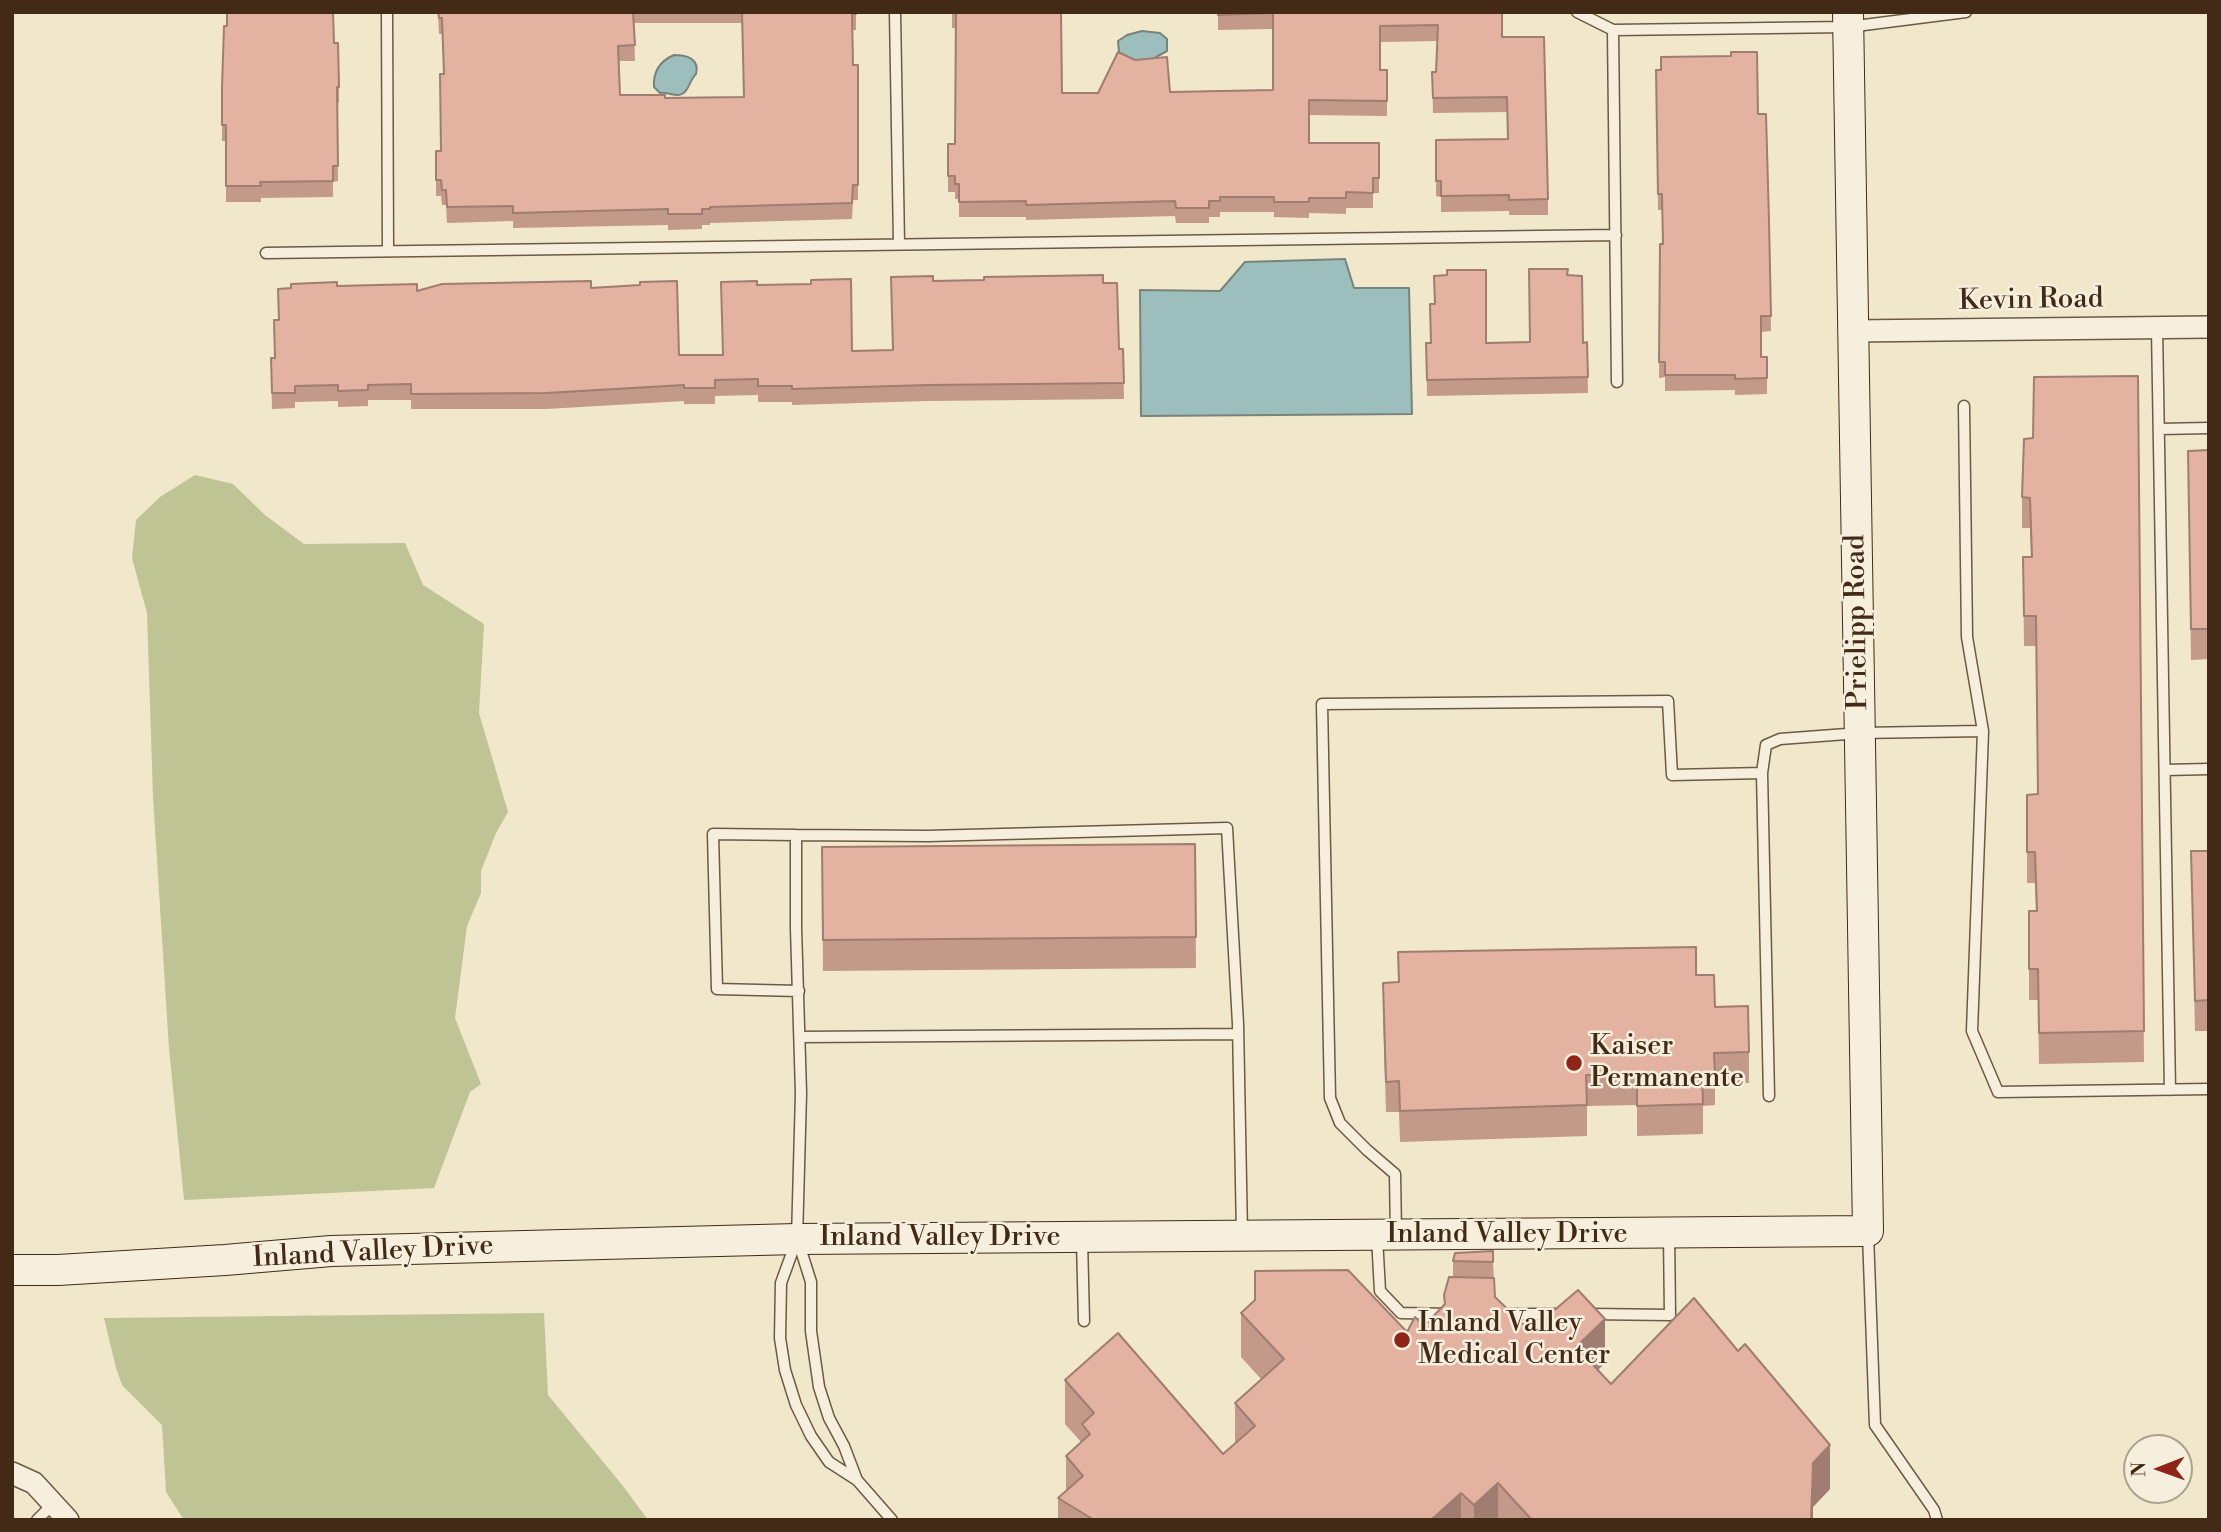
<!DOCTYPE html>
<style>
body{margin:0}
#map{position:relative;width:2221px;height:1532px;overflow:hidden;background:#f1e7ca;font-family:"Libre Bodoni",serif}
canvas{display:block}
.frame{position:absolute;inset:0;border:14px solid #422a17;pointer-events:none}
.north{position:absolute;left:2123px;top:1434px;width:70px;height:70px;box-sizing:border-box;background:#f6efdd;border:2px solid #aea08e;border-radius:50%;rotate:269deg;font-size:19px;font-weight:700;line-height:28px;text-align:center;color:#422a17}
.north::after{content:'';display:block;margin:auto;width:24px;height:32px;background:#8f2418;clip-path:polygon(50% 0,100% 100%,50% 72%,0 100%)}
</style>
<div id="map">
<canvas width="2221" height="1532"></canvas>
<div class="frame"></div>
<div class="north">N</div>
</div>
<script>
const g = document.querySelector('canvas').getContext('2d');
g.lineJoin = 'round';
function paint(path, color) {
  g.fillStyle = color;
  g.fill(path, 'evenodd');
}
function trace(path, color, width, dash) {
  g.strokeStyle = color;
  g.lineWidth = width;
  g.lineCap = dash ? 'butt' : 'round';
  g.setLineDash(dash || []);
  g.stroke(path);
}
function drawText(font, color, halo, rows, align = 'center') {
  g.font = font + ' "Libre Bodoni",serif';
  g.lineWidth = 5;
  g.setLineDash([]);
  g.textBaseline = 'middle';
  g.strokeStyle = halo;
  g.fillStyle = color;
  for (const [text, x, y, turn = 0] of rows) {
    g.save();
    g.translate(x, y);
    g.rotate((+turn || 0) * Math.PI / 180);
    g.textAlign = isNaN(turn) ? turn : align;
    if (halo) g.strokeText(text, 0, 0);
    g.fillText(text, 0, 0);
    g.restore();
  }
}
const green = new Path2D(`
 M195 475 233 484 265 515 304 544 405 543 423 585 484 624 479 713 508 812 496 833 481 871V893L467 926 455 1018 481 1084 470 1092 434 1188 184 1200 169 1048 153 797 147 613 132 558 136 520 160 497Z
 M544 1313 548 1395 623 1486 648 1520H184L166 1492 162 1425 122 1385 116 1368 104 1318Z`);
const water = new Path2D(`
 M1142 31 1160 33 1167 39V51L1156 57 1147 68 1119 52 1118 41 1127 35Z
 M674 55C687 55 700 59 696 74 689 80 689 95 677 95 672 95 666 92 660 93L654 87C653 72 660 61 674 55Z
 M1345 259 1354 288H1409L1412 414 1141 416 1140 290 1220 291 1245 262Z`);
const lane = new Path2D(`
 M387 12 388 251
 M895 12 899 244
 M1577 12 1613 30 1848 27 1966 12
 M1613 30 1617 382
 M266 253 1616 235
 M2157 328 2170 1090
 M1964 406 1967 637 1983 731 1972 1031 1998 1092 2209 1089
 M2159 429 2209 428
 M2165 770 2209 769
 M1762 773 1769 1096
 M796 835 713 834 717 989 799 991
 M800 1037 1238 1034
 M1396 1234 1395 1174 1367 1150 1340 1123 1330 1098 1322 704 1668 701 1672 775 1762 773 1766 745 1780 739 1860 733 1983 731
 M1868 1234 1875 1425 1934 1510 1937 1520
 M1377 1237 1380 1291 1401 1313 1450 1314
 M1082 1240 1084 1321
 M798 1241 811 1282V1331L819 1387 829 1418 844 1446 857 1480
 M1498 1314H1562
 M1589 1314 1670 1315 1669 1234
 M37 1520 53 1504
 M892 1520 857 1480 829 1462 811 1436 796 1405 785 1370 780 1338 781 1283 797 1239 801 1093 796 928V835L928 836 1227 828 1238 1024 1242 1235`);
const street = new Path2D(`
 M1854 331 2209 327
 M12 1473 34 1483 68 1520`);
const secondary = new Path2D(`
 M12 1270H58L225 1260 331 1251 797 1239 1868 1231 1848 12`);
const wall = new Path2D(`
 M438 12H856V30H853V65H858V200H853L852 219 710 223V225H702V229L668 230V225L513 228V221L447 223 446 205H442L441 196H436V151H441L444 74 442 34H439ZM634 23H742L744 97 665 98 620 95 619 61H635Z
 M952 12H1061L1062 93 1273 90V29L1218 30V12H1502V37L1548 199V215H1509V211L1441 212V197L1436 196V140L1508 139 1507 112 1433 113 1432 72H1436L1437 41 1380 42V70H1387V116L1309 115V143H1379V193H1373V208H1346V214L1309 213V218L1274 217V212H1220V217H1209V223H1176L1175 216 1026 220V217H959V199H955V192H948V144H955L956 28H952Z
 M227 26 334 43 339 87V103H337L338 181 333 182V197L261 198V202H226V141H222V87Z
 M1656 70 1758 114 1769 221 1771 331 1761 332V357H1767V394L1735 395V390L1665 391V377L1659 378 1660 244H1663L1662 210H1658Z
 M1568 275 1583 343 1587 342 1588 393 1427 396 1426 343 1529 342Z
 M933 281 1103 283 1119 349H1123L1124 399 928 401 792 405V402H758V395L715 396V404H684V401L546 409H411V400H368V406L338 407V401L295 402V408L272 409 271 358H275L279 320 337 286 417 291 591 288 679 355H722L757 285 852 351 893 350Z
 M2138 376 2144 1062 2039 1064 2038 1000H2029V911H2036L2035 883H2027V795L2038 794 2036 646H2024L2023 557H2031L2030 528H2022V497L2033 438Z
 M2209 450V659L2191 660 2188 451Z
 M1195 844 1196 968 823 971 822 847Z
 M2191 851H2209V1031H2195Z
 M1398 952 1696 975 1715 1007 1749 1052V1083L1715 1084V1105L1703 1106V1134L1637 1136V1105L1587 1106V1136L1400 1142 1399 1112H1386L1383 1014V983L1398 982Z
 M1453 1261 1493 1262 1495 1297 1530 1331 1605 1363 1598 1370 1611 1384 1830 1489 1813 1507V1520H1058V1498L1066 1491V1456L1081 1442 1065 1424V1380L1223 1454 1235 1444V1403L1261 1379 1241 1357V1313L1407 1332 1424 1326 1444 1305V1295L1453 1277Z`);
const shadedWall = new Path2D(`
 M1605 1319V1363L1576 1391V1347Z
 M1830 1445V1489L1813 1507V1520H1811L1813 1463Z
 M1498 1483V1520H1474V1505Z
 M1461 1493V1520H1431Z`);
const building = new Path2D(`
 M227 12H333L334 43H338L339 87H337L338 166H333V181L260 182 261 186H226V125H222V87L224 26H227Z
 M438 12H633L635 45 618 46 620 95H665V98L744 97 742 12H856V14H852L853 65H858V185H853L852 203 710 207V209H702V214H668V209L513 213V206L447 207 446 190H442L441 180H436V151H441L440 74H444L442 18H439Z
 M952 12H1061L1062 93H1098L1118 52 1135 60 1167 57 1170 92 1273 90V13L1218 15V12H1502V37H1544L1548 199 1509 200V195L1441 196V181H1436V140L1508 139 1507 97 1433 98 1432 72H1436L1438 25 1380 26V70H1387V101L1309 100V143H1379V178H1373V193L1346 192V198H1309V202H1274V197H1220V201H1209V208H1176L1175 201 1026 205V201L959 202V184H955V176H948V144H955L956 13Z
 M1731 52H1757L1758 114H1766L1769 221 1771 316H1761V357H1767V378L1735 379V375H1665V362H1659L1660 244H1663L1662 194H1658L1656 70H1661V57L1731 56Z
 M1529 269H1568L1567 275 1582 276 1583 343 1587 342 1588 377 1427 380 1426 343H1431L1430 304H1435L1434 276 1447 275V270H1486V343L1530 342Z
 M1103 275V283H1117L1119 349H1123L1124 383 928 385 792 389V386H758V379L715 380V388H684V385L546 393 411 394V384L368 385V390L338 391V385L295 386V393H272L271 358H275L274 320H279L278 289 291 288V284L337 282V286L417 284V291L442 284 591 281V288L640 285V282L677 281 679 355H723L721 282 757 281V285L811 284V280L851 279 852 351 893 350 891 277 933 276V281L984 280V277Z
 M2138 376 2144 1031 2039 1033 2038 969H2029V911H2037L2035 852H2027V795L2038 794 2036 616H2024L2023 557H2032L2030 498 2022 497 2024 439 2033 438 2034 377Z
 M2209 450V629H2191L2188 451Z
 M1195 844 1196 937 823 940 822 847Z
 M2191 851H2209V1000L2195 1001Z
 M1696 947V975H1714L1715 1007 1748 1006 1749 1052 1714 1053 1715 1075H1702L1703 1104 1637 1106V1074L1586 1075 1587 1105 1400 1111 1399 1081 1386 1082 1383 983 1399 982 1398 952Z
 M1493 1251V1262L1453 1261 1455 1253Z
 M1348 1270 1407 1332 1415 1317 1424 1326 1445 1304 1444 1295 1449 1277 1494 1278 1495 1297 1530 1331 1578 1290 1605 1319 1576 1347 1611 1384 1694 1298 1738 1351 1745 1344 1830 1445 1813 1463 1811 1520H1532L1498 1483 1474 1505 1461 1493 1431 1520H1094L1058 1498 1083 1476 1066 1456 1090 1434 1082 1424 1094 1413 1065 1380 1118 1333 1223 1454 1255 1426 1235 1403 1284 1359 1241 1313 1255 1300V1271Z`);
const markers = [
 [1574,1063,9,"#8f2418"],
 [1402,1340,9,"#8f2418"]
];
const streetNames = [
 ["Kevin Road",2031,301,-1],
 ["Prielipp Road",1858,622,-91],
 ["Inland Valley Drive",1507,1235],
 ["Inland Valley Drive",940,1238],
 ["Inland Valley Drive",373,1253,-3]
];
const poiNames = [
 ["Kaiser",1590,1047],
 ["Permanente",1590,1079],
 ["Inland Valley",1418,1324],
 ["Medical Center",1418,1356]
];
paint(green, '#bec494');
paint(water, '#9cbfbd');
trace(water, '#78837b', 2);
trace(lane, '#6e5944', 13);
trace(street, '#6e5944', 24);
trace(secondary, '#422a17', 32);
trace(lane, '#f6efdd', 10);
trace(street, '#f6efdd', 21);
trace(secondary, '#f6efdd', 30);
paint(wall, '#c3998a');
paint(shadedWall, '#9f7d70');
paint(building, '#e3b2a0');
trace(building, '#9f7d70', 2);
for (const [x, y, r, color] of markers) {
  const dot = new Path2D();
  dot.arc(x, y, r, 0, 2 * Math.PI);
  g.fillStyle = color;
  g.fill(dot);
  trace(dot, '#f6efdd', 2.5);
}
drawText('28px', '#422a17', '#f6efdd', streetNames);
drawText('28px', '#422a17', '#f6efdd', poiNames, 'left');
</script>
